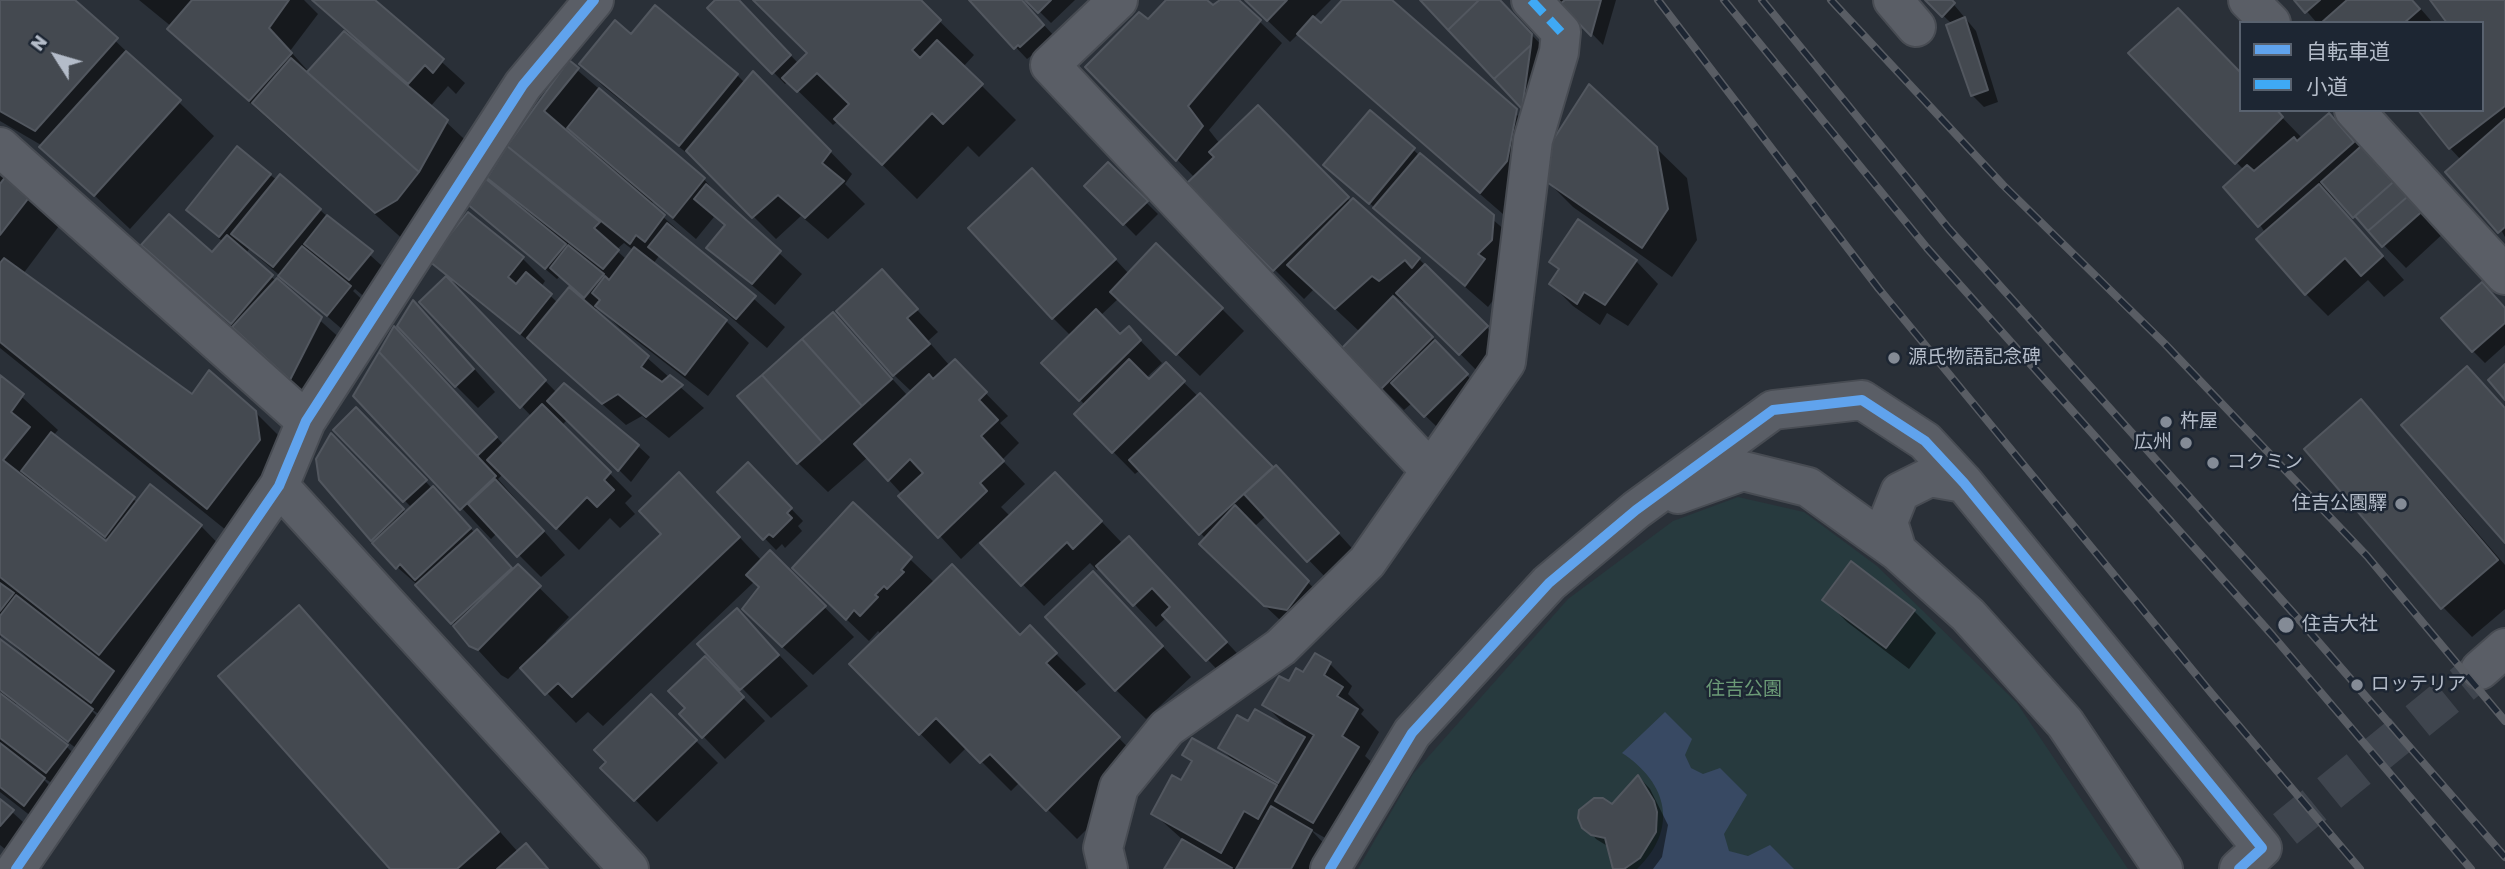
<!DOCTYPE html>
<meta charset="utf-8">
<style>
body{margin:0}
#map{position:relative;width:2505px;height:869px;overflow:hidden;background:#2a3038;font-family:Rubik,"Noto Sans JP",sans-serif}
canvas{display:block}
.legend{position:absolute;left:2239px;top:21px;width:245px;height:91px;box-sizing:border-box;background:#1d2633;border:2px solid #59626f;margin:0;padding:9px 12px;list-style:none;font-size:21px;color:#b4bcc9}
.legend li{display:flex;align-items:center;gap:14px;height:35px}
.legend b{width:35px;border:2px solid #59626f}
.north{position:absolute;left:21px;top:21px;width:70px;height:70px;-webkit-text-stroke:5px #1d2633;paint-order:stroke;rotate:307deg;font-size:19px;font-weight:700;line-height:28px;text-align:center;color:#b4bcc9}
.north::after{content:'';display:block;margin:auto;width:24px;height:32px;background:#b4bcc9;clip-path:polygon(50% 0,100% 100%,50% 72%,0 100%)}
</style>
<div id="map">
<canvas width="2505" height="869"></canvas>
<ul class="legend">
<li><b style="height:9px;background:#60a3ed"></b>自転車道</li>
<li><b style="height:9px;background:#3fa9f5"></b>小道</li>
</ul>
<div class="north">N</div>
</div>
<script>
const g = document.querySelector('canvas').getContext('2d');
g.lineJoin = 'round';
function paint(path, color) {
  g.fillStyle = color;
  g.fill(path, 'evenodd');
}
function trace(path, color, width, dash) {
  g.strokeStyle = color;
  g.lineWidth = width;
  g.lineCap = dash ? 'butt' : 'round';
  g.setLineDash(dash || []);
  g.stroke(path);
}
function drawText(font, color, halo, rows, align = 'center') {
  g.font = font + ' Rubik,"Noto Sans JP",sans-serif';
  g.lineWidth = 5;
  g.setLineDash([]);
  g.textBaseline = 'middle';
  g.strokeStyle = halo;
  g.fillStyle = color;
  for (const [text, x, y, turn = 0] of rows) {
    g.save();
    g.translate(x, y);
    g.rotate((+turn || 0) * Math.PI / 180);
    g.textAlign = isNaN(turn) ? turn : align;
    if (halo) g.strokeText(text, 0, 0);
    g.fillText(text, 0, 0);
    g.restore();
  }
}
const green = new Path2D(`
 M1738 497 1804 512 1877 566 2017 703 2128 869H1358L1413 774 1568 599 1673 521Z`);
const water = new Path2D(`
 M1665 712 1692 739 1685 755 1691 768 1703 774 1720 768 1747 795 1724 834 1729 851 1748 856 1770 845 1794 869H1637C1679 829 1668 783 1622 753Z`);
const shadow = new Path2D(`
 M0 0H73L214 136 130 229 41 145 0 121Z
 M139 0H304L318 14 290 51 309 72 346 31 311 0H373L465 83 456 94 448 86 430 107 477 151 406 242 192 51 169 29 172 27Z
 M718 0H737L799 64 809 53 754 0H918L974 55 963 67 1016 120 979 157 968 146 917 199 838 121 833 125 788 81 785 84 710 8Z
 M971 0H1021L1055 37 1033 58 1031 56 1027 59Z
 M1028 0H1075L1051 23Z
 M1168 0H1204L1213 8 1223 0H1237L1282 43 1209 130 1220 144 1258 108 1351 202 1419 259 1509 350 1482 376 1406 299 1403 302 1391 293 1478 387 1437 427 1412 403 1404 410 1343 349 1360 332 1314 289 1304 299 1189 184 1195 178 1087 67 1148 21Z
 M1246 0H1331L1313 18 1322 26 1344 0H1389L1546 141 1511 221 1329 63 1299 33 1290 42Z
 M1422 0H1498L1554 58 1523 108Z
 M1559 0H1616L1603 45Z
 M1927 0H1950L1976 31 1998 102 1984 107 1972 95 1952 24Z
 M2297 0H2413L2433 23H2317Z
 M2432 0H2505V237L2461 160 2450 148 2482 110V23Z
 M632 36 737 75 745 83 775 95 852 174 845 184 865 204 828 239 801 216 776 239 703 166 603 86 581 64Z
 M2130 53 2241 110H2275L2302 138 2329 115 2447 230 2406 268 2338 198 2334 201 2404 280 2384 297 2368 280 2328 316 2306 294 2260 225 2244 170Z
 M569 63 704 179 725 204 802 274 775 305 708 248 726 227 714 217 696 239 653 202 650 205 785 327 767 348 659 256 653 264 726 321 749 343 708 396 620 328 598 307 594 311 704 408 669 438 642 416 626 425 544 353 453 282 451 284 557 393 638 446 650 457 631 482 568 419 562 425 632 496 625 503 635 514 620 528 610 518 579 550 503 474 498 479 565 555 541 577 497 533 491 539 356 396 416 351 504 445 532 417 422 302 448 277 432 261 469 215 523 259 545 281 541 287 558 303 571 287 560 276 557 279 468 203 500 189 489 178ZM570 129 591 150 589 152 567 133ZM624 243 633 250 626 259 616 250Z
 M1370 112 1515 239 1506 283 1488 307 1326 165Z
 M1656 148 1687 178 1697 240 1672 277 1573 207 1543 177Z
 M1108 165 1158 214 1136 236 1087 186Z
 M270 175 320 210 401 283 379 309 355 289 353 291 372 309 350 336 249 249 246 254 343 341 313 401 143 244 212 255 223 242 188 210Z
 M0 176 29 196 59 226 23 274 192 397 255 412 295 452 247 547 0 348Z
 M1054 193 1129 274 1222 309 1244 331 1200 376 1119 298 1100 316 1121 337 1129 329 1162 363 1146 378 1149 381 1166 365 1273 470 1298 489 1360 557 1331 583 1266 516 1254 527 1337 612 1317 639 1296 635 1231 574 1206 539 1140 470 1135 474 1076 414 1085 405 1044 363 1071 336 1053 318Z
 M1636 261 1658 284 1628 326 1607 313 1600 325 1573 306 1551 284 1560 271 1551 262Z
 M900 292 938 332 928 341 950 366 955 362 1008 416 1000 423 1019 443 1002 460 1025 484 1001 507 1010 516 1077 496 1123 544 1151 561 1248 665 1229 682 1167 617 1156 627 1099 567 1097 570 1090 563 1044 606 980 541 961 559 868 457 828 492 798 463 832 314 908 396 912 392 894 375Z
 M2505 309V345L2485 363 2473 351Z
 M435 325 495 392 478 408 456 386Z
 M0 377 58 430 53 436 138 503 201 526 235 561 114 724 88 707 103 722 81 752 17 703 14 706 67 747 89 769 69 794 39 775 73 809 54 834 0 792V642L30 664 32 662 2 635 0 637ZM43 488 109 540 106 544 40 492Z
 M2361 402 2390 432 2505 565V609L2472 637 2443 607Z
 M356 409 475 533 514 570 518 567 569 617 546 641 548 643 708 504 762 561 770 552 854 637 813 675 774 639 761 587 755 581 603 726 588 712 576 723 521 666 508 679 501 675 421 588 397 567 320 479 353 457 406 513 412 508 335 430Z
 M748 464 803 521 798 526 802 531 785 548 782 544 776 550 720 492Z
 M853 505 935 583 1021 637 1030 628 1086 684 1075 693 1148 768 1077 839 1020 782 1011 791 967 747 950 764 852 664 882 635 878 631 869 641 816 590Z
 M1825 600 1914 611 1936 633 1909 669 1847 622Z
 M1123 603 1191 677 1146 719 1116 690Z
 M299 607 518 852 526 845 549 869H392Z
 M737 610 808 686 771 718 742 688Z
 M1315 655 1330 664 1352 686 1348 694 1364 710 1361 714 1379 732 1365 756 1380 770 1336 844 1311 830 1341 861 1337 869H1166L1183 840 1153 813 1182 783 1193 763 1184 755 1235 762 1220 748 1248 724 1287 727 1264 704 1303 674Z
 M727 681 765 721 725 759 703 736Z
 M651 696 718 763 657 822 603 767Z
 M1639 777 1650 789 1668 825 1662 857 1653 869H1615L1609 847 1596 839 1580 818 1586 804 1603 800 1612 806Z
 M0 801 35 833 15 857 0 845Z`);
const building = new Path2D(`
 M0 0H75L118 38 35 131 0 111Z
 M192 0H289L269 28 292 53 249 101 167 29Z
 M312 0H375L444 59 433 73 425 65 408 84Z
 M715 0H739L791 55 772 74 707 8Z
 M753 0H921L941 20 912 50 920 58 937 40 983 84 943 124 932 113 882 165 834 119 849 104 817 73 797 92 782 78 807 53Z
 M969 0H1022L1044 25 1020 47 1018 45 1014 49Z
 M1025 0H1051L1038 13Z
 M1166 0H1207L1213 5 1220 0H1239L1261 20 1188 106 1203 126 1176 161 1085 67 1139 12 1148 19Z
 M1245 0H1287L1267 21Z
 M1342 0H1392L1517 109 1507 161 1480 193 1297 34 1313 16 1321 23Z
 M1420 0H1479L1448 30Z
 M1479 0H1500L1532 34 1531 45 1494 79 1448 30Z
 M1565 0H1601L1591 36 1560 4Z
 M1925 0H1952L1955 3 1942 17Z
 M2294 0H2320L2305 13Z
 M2347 0H2412L2420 9 2404 23H2321Z
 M2430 0H2505V106L2449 149 2418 110H2482V23H2447Z
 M655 5 738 74 679 146 579 64 615 20 631 34Z
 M2178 8 2241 73V110H2277L2283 117 2235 164 2128 53Z
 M1965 17 1988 90 1971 96 1946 25Z
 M344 31 448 120 419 172 307 72Z
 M1531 45 1522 109 1494 79Z
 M126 51 181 100 94 196 39 147Z
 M291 58 419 172 397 200 375 213 252 103Z
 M569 60 579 68 544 111 665 215 645 242 636 235 630 244 507 146Z
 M753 71 831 151 822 163 844 181 805 218 778 195 752 218 686 151Z
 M1589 84 1657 147 1668 209 1642 248 1541 178 1553 140Z
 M599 88 705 178 673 218 567 128Z
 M1258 105 1349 197 1273 271 1186 184 1214 157 1209 152Z
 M1370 110 1415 148 1369 204 1323 165Z
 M2329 113 2354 142 2258 227 2223 187 2247 165 2254 171 2294 137 2297 141Z
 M2505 119V227L2498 233 2445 172Z
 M2368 140 2400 176 2353 218 2321 182Z
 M237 146 271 174 219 237 186 210Z
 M507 146 600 222 594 228 619 250 603 269 487 178Z
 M1420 153 1494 215 1492 240 1478 254 1485 259 1465 286 1373 208Z
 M1108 162 1148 201 1123 225 1084 186Z
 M1032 168 1116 259 1052 319 968 228Z
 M280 174 321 209 273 267 231 234Z
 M6 176 31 195 0 235V184Z
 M2400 176 2414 191 2368 231 2355 216Z
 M486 179 566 244 545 269 466 203Z
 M706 184 781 251 752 284 706 248 725 225 694 199Z
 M2319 184 2383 256 2361 276 2345 258 2305 295 2256 239Z
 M2414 191 2427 207 2382 247 2368 231Z
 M1353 198 1420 258 1412 268 1405 260 1379 281 1372 276 1335 309 1287 265Z
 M468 212 524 257 508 277 516 284 526 272 552 294 520 334 429 261Z
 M169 214 212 252 227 235 273 275 231 324 141 245Z
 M327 215 373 251 349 280 304 244Z
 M1578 219 1637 260 1605 305 1584 292 1577 304 1549 284 1559 269 1549 262Z
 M667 223 756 296 736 319 648 247Z
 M1156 243 1223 308 1176 355 1110 292Z
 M568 245 604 274 584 298 550 268Z
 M302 246 351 286 327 316 278 276Z
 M634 247 727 320 685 375 595 306 600 300 592 293 605 276 609 280Z
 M4 258 192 394 209 370 256 411 260 440 207 509 0 342V263Z
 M1425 264 1488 326 1459 355 1396 293Z
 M882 269 918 309 907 318 930 344 893 376 836 311Z
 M446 276 546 380 520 408 419 302Z
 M277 278 322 317 290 380 232 327Z
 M2482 282 2505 308V323L2472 352 2441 318Z
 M569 287 649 356 641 367 662 382 670 375 683 385 646 417 618 394 602 404 527 338Z
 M1393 296 1433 337 1381 389 1341 349Z
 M413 300 474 369 455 387 397 326Z
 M1096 309 1120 334 1129 326 1141 340 1079 401 1041 363Z
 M833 312 892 379 862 406 802 339Z
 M394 326 497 437 477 456 379 352Z
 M802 339 862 406 822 442 762 375Z
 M1435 340 1468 374 1424 417 1391 383Z
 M379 352 496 476 460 510 353 396Z
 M955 359 987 392 979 400 998 420 981 436 1004 461 980 483 987 491 938 538 898 496 923 473 910 459 888 481 854 444 929 374 933 379Z
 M1129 359 1149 379 1166 362 1185 381 1112 453 1074 414Z
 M2505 364V400L2488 380Z
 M2467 366 2505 408V543L2401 425Z
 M0 375 24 394 11 412 30 427 3 460 106 541 150 484 202 525 99 655 0 577Z
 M762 375 822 442 797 464 737 396Z
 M564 383 639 445 618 471 547 401Z
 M1200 393 1273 467 1199 535 1129 460Z
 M2361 399 2498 560 2441 609 2304 449Z
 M542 404 611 472 604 480 614 490 597 507 587 497 556 529 487 460Z
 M356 407 427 480 403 502 333 430Z
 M51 432 135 497 105 537 21 471Z
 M331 433 404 509 371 541 319 480 316 459Z
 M748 462 792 508 787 513 792 518 773 537 769 534 763 540 717 492Z
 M1276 465 1339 533 1307 562 1244 494Z
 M679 472 740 537 572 697 558 683 545 695 520 668 661 534 639 511Z
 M1055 472 1102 521 1073 549 1067 542 1021 586 980 543Z
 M495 479 544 531 517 557 468 504Z
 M433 486 471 528 415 580 400 564 396 569 372 543Z
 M853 502 912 557 901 570 904 572 887 589 884 586 875 595 878 597 860 616 854 610 846 620 792 568Z
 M1235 505 1309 581 1287 610 1264 606 1199 544Z
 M477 529 512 568 451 624 415 585Z
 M1129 536 1227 642 1206 661 1162 615 1170 607 1152 588 1133 606 1096 566Z
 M770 550 826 606 782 647 742 609 759 587 746 575Z
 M1851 561 1915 610 1886 648 1822 600Z
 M518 564 541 586 478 650 469 646 453 626Z
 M952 564 1020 635 1030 625 1057 653 1046 663 1120 737 1046 811 990 754 980 763 936 718 919 735 849 664Z
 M1093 571 1163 646 1115 691 1045 617Z
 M0 583 14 593 0 611Z
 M16 595 114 671 91 703 0 634V616Z
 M299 605 499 832 457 869H390L218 676Z
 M737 608 779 655 740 690 697 644Z
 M0 639 93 709 68 742 0 690Z
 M1315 653 1331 662 1324 675 1343 687 1337 696 1358 709 1342 736 1359 747 1313 823 1275 801 1314 735 1262 705 1279 676 1289 681 1296 668 1303 672Z
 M705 656 744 697 702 738 679 714 685 708 668 691Z
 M0 693 68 745 46 773 0 738Z
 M651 694 697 740 634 801 600 768 606 762 594 750Z
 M1255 709 1305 737 1278 783 1218 748 1237 715 1248 721Z
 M1192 738 1277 785 1258 819 1244 811 1221 853 1151 814 1172 775 1181 780 1192 761 1182 755Z
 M0 743 45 778 24 806 0 787Z
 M1638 775 1654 801 1657 812 1656 832 1640 858 1624 869H1613L1605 838 1591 835 1582 828 1578 818 1579 810 1594 798H1603L1612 804Z
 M0 799 14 810 0 826Z
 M1271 806 1312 830 1291 869H1236Z
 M1182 839 1232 868 1231 869H1164Z
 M526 843 548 869H497Z`);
const minorTunnel = new Path2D(`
 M2285 829 2480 670`);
const minor = new Path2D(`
 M1118 0 1050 65 1430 470
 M1893 0 1916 27
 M2248 0 2271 23
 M2354 110 2505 275
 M0 147 306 421
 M279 486 629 869
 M1678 494 1743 471 1808 487 1897 551 1968 615 2065 723 2163 869
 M1897 551 1888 522 1900 492 1930 477 1964 483
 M2480 670 2505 648
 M16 869 279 486 306 421 523 85 594 0
 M1108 869 1103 848 1119 787 1167 728 1281 647 1367 562 1506 362 1533 140 1559 52 1561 32 1531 0
 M1330 869 1412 733 1549 583 1636 510 1773 410 1862 400 1925 441 1964 483 2262 848 2239 869`);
const rail = new Path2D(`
 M1658 0 1879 289 2212 694 2360 869
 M1724 0 1927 248 2273 636 2471 869
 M1762 0 1949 229 2296 616 2505 857
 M1831 0 2003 185 2164 343 2367 556 2505 721`);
const quiet = new Path2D(`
 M1531 0 1561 32`);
const cycleway = new Path2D(`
 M16 869 279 486 306 421 523 85 594 0
 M1330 869 1412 733 1549 583 1636 510 1773 410 1862 400 1925 441 1964 483 2262 848 2239 869`);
const markers = [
 [1894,358,7,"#848b96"],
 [2166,422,7,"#848b96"],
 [2186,443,7,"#848b96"],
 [2213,463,7,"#848b96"],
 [2401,504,7,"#848b96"],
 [2286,625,9,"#848b96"],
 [2357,685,7,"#848b96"]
];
const poiNames = [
 ["源氏物語記念碑",1908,358],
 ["杵屋",2180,422],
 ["広州",2172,443,"right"],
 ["コクミン",2227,463],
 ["住吉公園驛",2387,504,"right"],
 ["住吉大社",2302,625],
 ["ロッテリア",2371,685]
];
const parkNames = [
 ["住吉公園",1744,690]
];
paint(green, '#273a3e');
paint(water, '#384963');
paint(shadow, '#0007');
paint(building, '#444950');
trace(building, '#52575f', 2);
trace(minorTunnel, '#3f454e', 38, [38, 19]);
trace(minor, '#484c53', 42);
trace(minor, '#5a5e66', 38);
trace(rail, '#595d64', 8);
trace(rail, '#1d2633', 5, [16]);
trace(quiet, '#3fa9f5', 9, [18, 9]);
trace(cycleway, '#60a3ed', 10);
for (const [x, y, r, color] of markers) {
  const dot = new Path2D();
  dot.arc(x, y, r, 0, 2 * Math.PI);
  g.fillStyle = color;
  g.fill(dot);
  trace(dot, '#1d2633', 2.5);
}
drawText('19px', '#b4bcc9', '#1d2633', poiNames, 'left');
drawText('19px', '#6b9a76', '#1d2633', parkNames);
</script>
